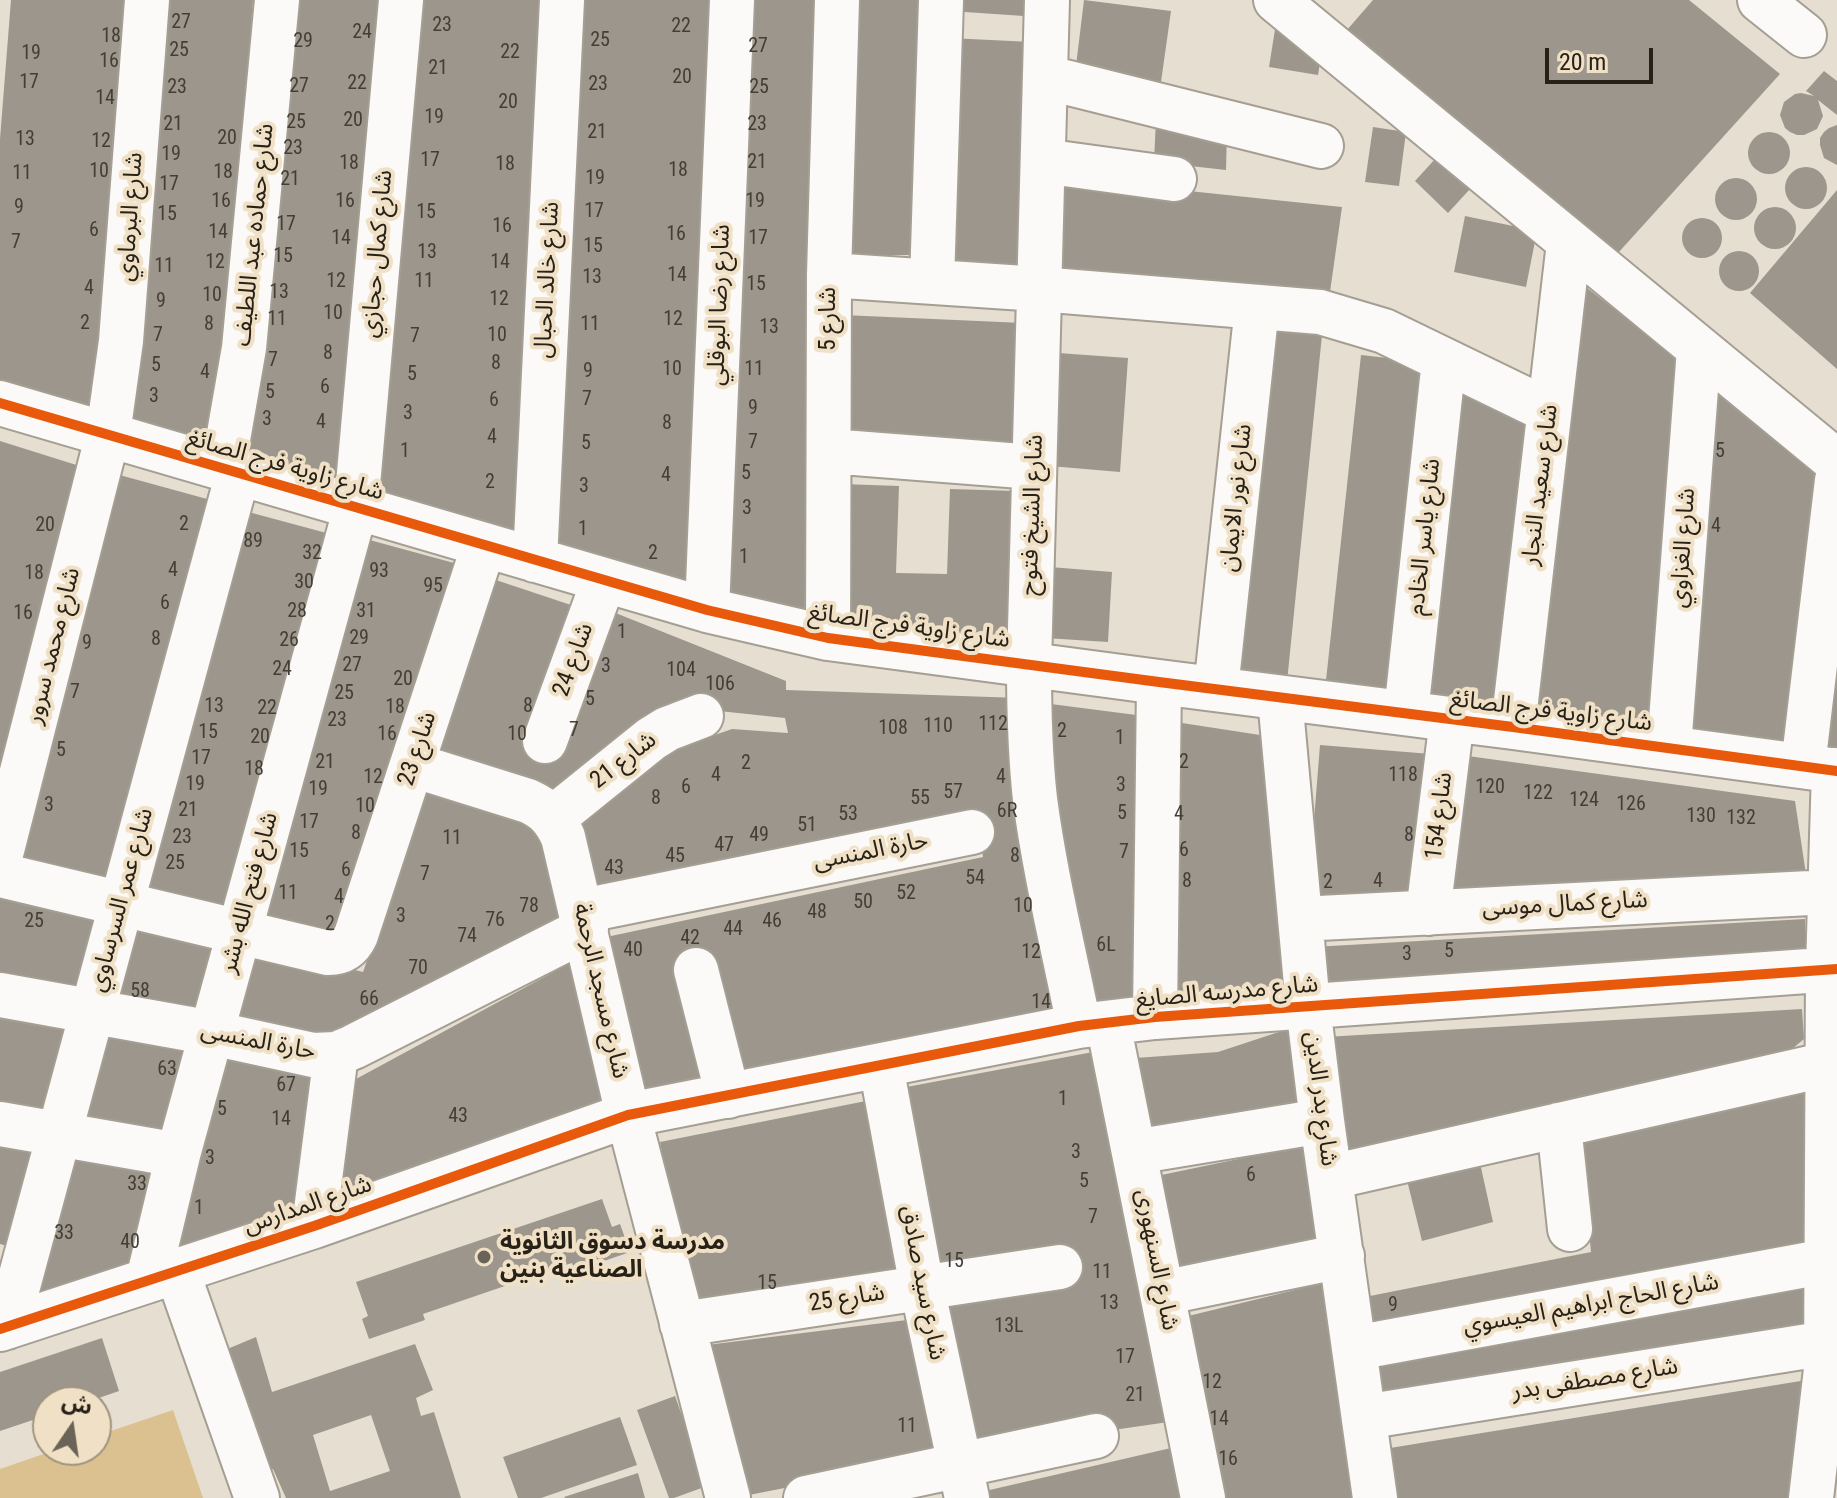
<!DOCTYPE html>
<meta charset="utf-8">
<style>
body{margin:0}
#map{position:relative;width:1837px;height:1498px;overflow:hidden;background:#e6ded0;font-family:"Roboto Condensed","Noto Sans Arabic",sans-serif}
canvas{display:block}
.north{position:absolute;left:32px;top:1386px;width:80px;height:80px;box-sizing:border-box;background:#f0e1c6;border:2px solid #a09480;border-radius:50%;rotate:13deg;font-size:22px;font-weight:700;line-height:32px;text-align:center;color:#272118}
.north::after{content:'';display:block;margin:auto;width:28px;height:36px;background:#6a6358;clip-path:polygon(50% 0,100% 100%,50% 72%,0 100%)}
.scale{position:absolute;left:1545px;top:48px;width:108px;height:36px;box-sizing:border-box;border:4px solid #272118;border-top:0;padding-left:10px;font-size:24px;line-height:28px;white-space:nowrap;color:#272118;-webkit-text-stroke:6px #f0e1c6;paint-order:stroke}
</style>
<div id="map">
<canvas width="1837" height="1498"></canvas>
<div class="north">ش</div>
<div class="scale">20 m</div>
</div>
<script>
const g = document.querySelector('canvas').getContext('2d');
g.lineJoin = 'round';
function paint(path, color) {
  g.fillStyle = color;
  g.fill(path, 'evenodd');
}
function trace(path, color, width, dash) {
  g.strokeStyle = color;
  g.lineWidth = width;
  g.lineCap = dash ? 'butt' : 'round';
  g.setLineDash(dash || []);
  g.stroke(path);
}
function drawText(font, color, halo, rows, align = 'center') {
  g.font = font + ' "Roboto Condensed","Noto Sans Arabic",sans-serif';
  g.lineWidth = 8;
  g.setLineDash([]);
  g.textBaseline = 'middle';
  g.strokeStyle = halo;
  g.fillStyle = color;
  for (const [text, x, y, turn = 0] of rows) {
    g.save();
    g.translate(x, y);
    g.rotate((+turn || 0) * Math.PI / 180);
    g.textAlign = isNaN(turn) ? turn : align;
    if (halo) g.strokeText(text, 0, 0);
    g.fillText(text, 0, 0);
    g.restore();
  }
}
const green = new Path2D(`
 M173 1410 203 1498H0V1469L55 1450H96V1436Z`);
const building = new Path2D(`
 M11 0H134L101 417 0 382V139Z
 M160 0H253L217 453 123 425Z
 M285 0H385L341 479 244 455Z
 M417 0H550L530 537 379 491Z
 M574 0H722L689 598 556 548Z
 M745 0H815V630L713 606Z
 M847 0H924L921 255H843Z
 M950 0H1040L1039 17 950 11Z
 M1084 0 1171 11 1159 96 1075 74Z
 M1373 0H1689L1780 74 1609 263 1340 38Z
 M1277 17 1322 50 1318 75 1269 67Z
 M949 38 1032 42 1022 277 939 273Z
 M1824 71 1837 81V115L1818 100 1823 116 1817 129 1804 135H1797L1790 132 1785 128 1780 115 1784 102 1795 94 1801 93 1814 96 1806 91Z
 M1156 118 1227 128 1226 170 1154 162Z
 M1837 125V165L1824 158 1820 145V138L1824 132 1829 128Z
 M1373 127 1406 132 1399 186 1365 182Z
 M1748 153a21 21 0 1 1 42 0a21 21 0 1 1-42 0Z
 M1436 158 1470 189 1448 213 1415 181Z
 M1785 188a21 21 0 1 1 42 0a21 21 0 1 1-42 0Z
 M1715 199a21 21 0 1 1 42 0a21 21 0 1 1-42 0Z
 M1064 178 1342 207 1329 299 1055 277Z
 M1837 190V369L1750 293Z
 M1754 228a21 21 0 1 1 42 0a21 21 0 1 1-42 0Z
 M1465 216 1537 231 1526 287 1454 272Z
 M1682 238a20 20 0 1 1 40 0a20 20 0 1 1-40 0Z
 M1719 271a20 20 0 1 1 40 0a20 20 0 1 1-40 0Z
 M1569 274 1679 359 1668 733 1535 724Z
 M843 315 1023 323 1018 458 836 444Z
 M1261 329 1322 335 1287 682 1229 676Z
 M1058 353 1128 358 1120 472 1050 466Z
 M1361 355 1432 363 1396 707 1324 699Z
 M1460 373 1527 407 1501 719 1421 712Z
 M1709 377 1826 470 1790 748 1692 737Z
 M0 441 86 468 0 782Z
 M116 474 207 499 104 885 11 862Z
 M842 484 899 486 896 573 947 574 950 489 1016 491 1012 640 841 633Z
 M230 507 345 538 235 919 135 894Z
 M366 539 465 566 340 945 257 931Z
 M1050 567 1112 572 1108 642 1045 638Z
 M493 579 583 609 603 608 786 681V690L1020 698 1063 1015 634 1100 597 939 983 857 978 823 589 898 568 823 669 751 732 729 788 733 785 718 719 711 555 799 436 762Z
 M1837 631V759L1823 755Z
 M1043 703 1144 716 1147 1006 1081 1016Z
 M1169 721 1273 737 1295 992 1171 1001Z
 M1320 745 1443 755 1421 902 1307 908Z
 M1468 756 1795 801 1807 881 1443 901Z
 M428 788 520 818 549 833 577 928 339 1045 229 1034 251 944 363 972Z
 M0 894 105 920 84 997 0 980Z
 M1805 919 1806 966 1317 991 1313 947Z
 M131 925 227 947 203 1026 110 1009Z
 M585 955 621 1105 346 1202 337 1173 356 1079Z
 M1802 1009 1804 1039 1781 1058 1345 1165 1325 1037Z
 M0 1017 76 1031 54 1120 0 1111Z
 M1297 1026 1313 1116 1142 1150 1122 1059 1218 1052Z
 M99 1033 204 1053 175 1152 71 1136Z
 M1093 1052 1175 1421 970 1451 901 1088Z
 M222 1057 316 1076 292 1220 173 1252Z
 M1805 1086 1813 1250 1367 1335 1360 1298 1591 1252 1580 1135Z
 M871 1100 910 1278 691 1313 660 1142Z
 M1315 1143 1329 1248 1169 1282 1147 1178Z
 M0 1146 42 1153 18 1249 0 1244Z
 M65 1156 170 1172 151 1265 30 1297Z
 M1480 1163 1493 1222 1422 1241 1407 1180Z
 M602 1199 612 1227 620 1224 630 1252 575 1271 572 1263 423 1314 425 1320 369 1339 362 1319 368 1316 356 1282Z
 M1336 1280 1359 1498H1218L1180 1318Z
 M1813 1280 1814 1336 1383 1406 1376 1361Z
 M923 1318 947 1456 749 1495 707 1345Z
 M256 1337 272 1392 415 1344 433 1390 416 1398 421 1416 434 1412 461 1498H286L273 1469 263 1471 225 1350ZM371 1415 390 1471 330 1491 313 1435Z
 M102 1338 119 1391 87 1402H48V1415L0 1431V1372Z
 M1819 1378 1804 1498H1390L1384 1449Z
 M675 1396 707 1486 674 1498H669L637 1410Z
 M620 1417 637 1465 541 1498H518L503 1457Z
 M1184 1445 1194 1498H983L981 1492Z
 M638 1473 645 1498H565L564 1497Z`);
const minor = new Path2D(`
 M1047 0 1029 665C1029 709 1030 754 1035 799 1045 875 1064 951 1079 1026
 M1276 0 1837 462
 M1760 0 1804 35
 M1045 77 1321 146
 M1043 161 1174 179
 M829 275 1039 289 1320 312 1384 331 1549 411
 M932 282 941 0
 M0 403 707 610 828 638 1159 682 1513 727 1837 771
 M829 451 1034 467
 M223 468 244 348 277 0
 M535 560 562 0
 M707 610 732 0
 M828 638 829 275 837 0
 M1216 689 1257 307
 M1280 698 1308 1006 1322 1121 1375 1498
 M1406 713 1444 360
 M1513 727 1569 243
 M545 741 604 580
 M1669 747 1699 349
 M413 765 528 801C546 809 555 819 563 837L628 1115 728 1498
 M1803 766 1837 480
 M553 818 651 739 667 729 701 716
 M0 858 108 434 121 341 147 0
 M0 875 328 953C342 953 350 948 356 935L484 545
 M582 911 972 832
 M1428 913 1452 719
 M1300 919 1830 892
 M696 970 728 1096
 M0 995 212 1033 313 1055 336 1054 353 1047 586 929
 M1155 1017 1159 682
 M1108 1023 1203 1498
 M881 1066 922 1287 967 1498
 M0 1124 178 1155
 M1559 1125 1570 1229
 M1134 1152 1322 1121
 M1331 1177 1828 1064
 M314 1226 336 1054
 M177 1271 257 1498
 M148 1280 178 1155 356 507 401 0
 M1162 1293 1342 1256
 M682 1324 1060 1267
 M7 1327 238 473
 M0 1329 314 1226 628 1115 1079 1026 1155 1017 1837 969
 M1355 1348 1827 1261
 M1364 1417 1827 1343
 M806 1498 1096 1436
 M1811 1498 1826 1369 1828 969 1834 770`);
const cycleway = new Path2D(`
 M0 403 707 610 828 638 1159 682 1513 727 1837 771
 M0 1329 314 1226 628 1115 1079 1026 1155 1017 1837 969`);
const markers = [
 [484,1257,8,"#6a6358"]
];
const numberNames = [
 ["27",181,23],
 ["23",442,26],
 ["22",681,27],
 ["24",362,33],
 ["18",111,37],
 ["25",600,41],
 ["29",303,42],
 ["27",758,47],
 ["25",179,51],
 ["22",510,53],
 ["19",31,54],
 ["16",109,62],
 ["21",438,69],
 ["20",682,78],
 ["17",29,83],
 ["22",357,84],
 ["23",598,85],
 ["27",299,87],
 ["23",177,88],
 ["25",759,88],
 ["14",105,99],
 ["20",508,103],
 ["19",434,118],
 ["20",353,121],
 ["25",296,123],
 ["21",173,125],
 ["23",757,125],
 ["21",597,133],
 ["20",227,139],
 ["13",25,140],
 ["12",101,142],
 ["23",293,149],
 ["19",171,155],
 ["17",430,161],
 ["21",757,163],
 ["18",349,164],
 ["18",505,165],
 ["18",678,171],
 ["10",99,172],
 ["18",223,173],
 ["11",22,174],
 ["19",595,179],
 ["21",290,180],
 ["17",169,185],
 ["16",221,202],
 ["16",345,202],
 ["19",755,202],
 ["9",19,208],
 ["17",594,212],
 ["15",426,213],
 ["15",167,215],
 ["17",286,225],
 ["16",502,227],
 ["6",94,231],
 ["14",218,233],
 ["16",676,235],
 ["14",341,239],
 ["17",758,239],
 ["7",16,243],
 ["15",593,247],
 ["13",427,253],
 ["15",283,257],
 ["12",215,263],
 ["14",500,263],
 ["11",164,267],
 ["14",677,276],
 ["13",592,278],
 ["12",336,282],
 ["11",424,282],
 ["15",756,285],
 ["4",89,289],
 ["13",279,293],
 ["10",212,296],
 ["12",499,300],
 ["9",161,302],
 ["10",333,314],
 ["11",277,320],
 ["12",673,320],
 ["2",85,324],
 ["8",209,325],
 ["11",590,325],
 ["13",769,328],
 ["7",158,336],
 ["10",497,336],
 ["7",415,337],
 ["8",328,354],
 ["7",273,361],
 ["8",496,364],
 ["5",156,366],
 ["10",672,370],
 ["11",754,370],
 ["9",588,372],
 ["4",205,373],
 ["5",412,375],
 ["6",325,388],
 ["5",270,393],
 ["3",154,397],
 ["7",587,400],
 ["6",494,401],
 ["9",753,409],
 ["3",408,414],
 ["3",267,420],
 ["4",321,423],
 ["8",667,424],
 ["4",492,438],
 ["7",753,443],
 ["5",586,444],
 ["1",405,452],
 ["5",1720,452],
 ["5",746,474],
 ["4",666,476],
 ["2",490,483],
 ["3",584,487],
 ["3",747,509],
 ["2",184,525],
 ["20",45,526],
 ["4",1716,527],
 ["1",583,530],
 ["89",253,542],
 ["32",312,554],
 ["2",653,554],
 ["1",744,558],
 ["4",173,571],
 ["93",379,572],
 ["18",34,574],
 ["30",304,583],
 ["95",433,587],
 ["6",165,604],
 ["28",297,612],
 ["31",366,612],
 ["16",23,614],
 ["1",622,633],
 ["29",359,639],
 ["8",156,640],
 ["26",289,641],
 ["9",87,644],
 ["27",352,666],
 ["3",606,667],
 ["24",282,670],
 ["104",681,671],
 ["20",403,680],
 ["106",720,685],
 ["7",75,693],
 ["25",344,694],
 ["5",590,700],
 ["13",214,707],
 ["8",528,707],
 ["18",395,708],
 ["22",267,709],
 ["23",337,721],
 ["112",993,725],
 ["110",938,727],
 ["108",893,729],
 ["7",574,731],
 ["2",1062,732],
 ["15",208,733],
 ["16",387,735],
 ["10",517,735],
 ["20",260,738],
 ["1",1120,739],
 ["5",61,751],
 ["17",201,759],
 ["21",325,763],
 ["2",1184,763],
 ["2",746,764],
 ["18",254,770],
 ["4",716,776],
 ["118",1403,776],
 ["12",373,778],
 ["4",1001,778],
 ["19",195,785],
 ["3",1121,786],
 ["6",686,788],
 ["120",1490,788],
 ["19",318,790],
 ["57",953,793],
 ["122",1538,794],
 ["8",656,799],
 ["55",920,799],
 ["124",1584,801],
 ["126",1631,805],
 ["3",49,806],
 ["10",365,807],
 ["21",188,811],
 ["6R",1007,812],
 ["5",1122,814],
 ["53",848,815],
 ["4",1179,815],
 ["130",1701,817],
 ["132",1741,819],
 ["17",309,823],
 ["51",807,826],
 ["8",356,834],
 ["49",759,836],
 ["8",1409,836],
 ["23",182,838],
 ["11",452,839],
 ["47",724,846],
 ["6",1184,851],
 ["15",299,852],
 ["7",1124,853],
 ["45",675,857],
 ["8",1015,857],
 ["25",175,864],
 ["43",614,869],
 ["6",346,871],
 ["7",425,875],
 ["54",975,879],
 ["8",1187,882],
 ["4",1378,882],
 ["2",1328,883],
 ["11",288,894],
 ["52",906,894],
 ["4",339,898],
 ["50",863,903],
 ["78",529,907],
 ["10",1023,907],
 ["48",817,913],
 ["3",401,917],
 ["76",495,921],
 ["25",34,922],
 ["46",772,922],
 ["2",330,925],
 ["44",733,930],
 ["74",467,937],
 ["42",690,939],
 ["6L",1106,946],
 ["40",633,951],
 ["5",1449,952],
 ["12",1031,953],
 ["3",1407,955],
 ["70",418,969],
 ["58",140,992],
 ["66",369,1000],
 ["14",1041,1003],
 ["63",167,1070],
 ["67",286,1086],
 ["1",1063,1100],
 ["5",222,1110],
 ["43",458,1117],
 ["14",281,1120],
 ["3",1076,1153],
 ["3",210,1159],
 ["6",1251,1176],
 ["5",1084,1182],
 ["33",137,1185],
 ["1",199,1209],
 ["7",1093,1218],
 ["33",64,1234],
 ["40",130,1243],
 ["15",954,1262],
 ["11",1102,1273],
 ["15",767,1284],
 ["13",1109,1304],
 ["9",1393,1306],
 ["13L",1009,1327],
 ["17",1125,1358],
 ["12",1212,1383],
 ["21",1135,1396],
 ["14",1219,1420],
 ["11",907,1427],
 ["16",1228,1460]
];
const streetNames = [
 ["شارع البرماوي",131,217,-86],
 ["شارع حماده عبد اللطيف",255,235,-84],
 ["شارع كمال حجازي",378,254,-85],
 ["شارع خالد الحبال",548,280,-87],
 ["شارع رضا البوقلي",720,305,-88],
 ["شارع 5",829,319,-90],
 ["شارع زاوية فرج الصائغ",285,466,16],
 ["شارع سعيد النجار",1541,485,-83],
 ["شارع نور الايمان",1237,498,-84],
 ["شارع الشيخ فتوح",1033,515,-88],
 ["شارع ياسر الخادم",1425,537,-84],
 ["شارع الغزاوي",1684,548,-86],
 ["شارع زاوية فرج الصائغ",909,627,8],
 ["شارع محمد سرور",54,646,-76],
 ["شارع 24",574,660,-70],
 ["شارع زاوية فرج الصائغ",1551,712,7],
 ["شارع 23",418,749,-72],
 ["شارع 21",624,761,-38],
 ["شارع 154",1440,816,-83],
 ["حارة المنسى",871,852,-11],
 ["شارع فتح الله بشر",250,893,-75],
 ["شارع عمر السرساوي",122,900,-75],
 ["شارع كمال موسى",1565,905,-3],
 ["شارع مسجد الرحمة",600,991,77],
 ["شارع مدرسه الصايغ",1227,993,-5],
 ["حارة المنسى",258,1042,11],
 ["شارع بدر الدين",1320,1099,83],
 ["شارع المدارس",308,1206,-19],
 ["شارع السنهورى",1156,1260,79],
 ["شارع سيد صادق",922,1283,79],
 ["شارع 25",847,1299,-9],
 ["شارع الحاج ابراهيم العيسوي",1591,1305,-10],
 ["شارع مصطفى بدر",1595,1380,-9]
];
const poiNames = [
 ["مدرسة دسوق الثانوية",500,1243],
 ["الصناعية بنين",500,1271]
];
paint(green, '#dcc190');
paint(building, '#9d968c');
trace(minor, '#a49e93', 48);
trace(minor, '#fbfaf8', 44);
trace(cycleway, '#e8590c', 10);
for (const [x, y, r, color] of markers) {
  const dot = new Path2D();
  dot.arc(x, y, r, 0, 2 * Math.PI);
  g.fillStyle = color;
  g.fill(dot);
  trace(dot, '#f0e1c6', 3);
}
drawText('20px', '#443e35', null, numberNames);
drawText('24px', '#272118', '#f0e1c6', streetNames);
drawText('bold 24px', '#272118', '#f0e1c6', poiNames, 'left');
</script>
